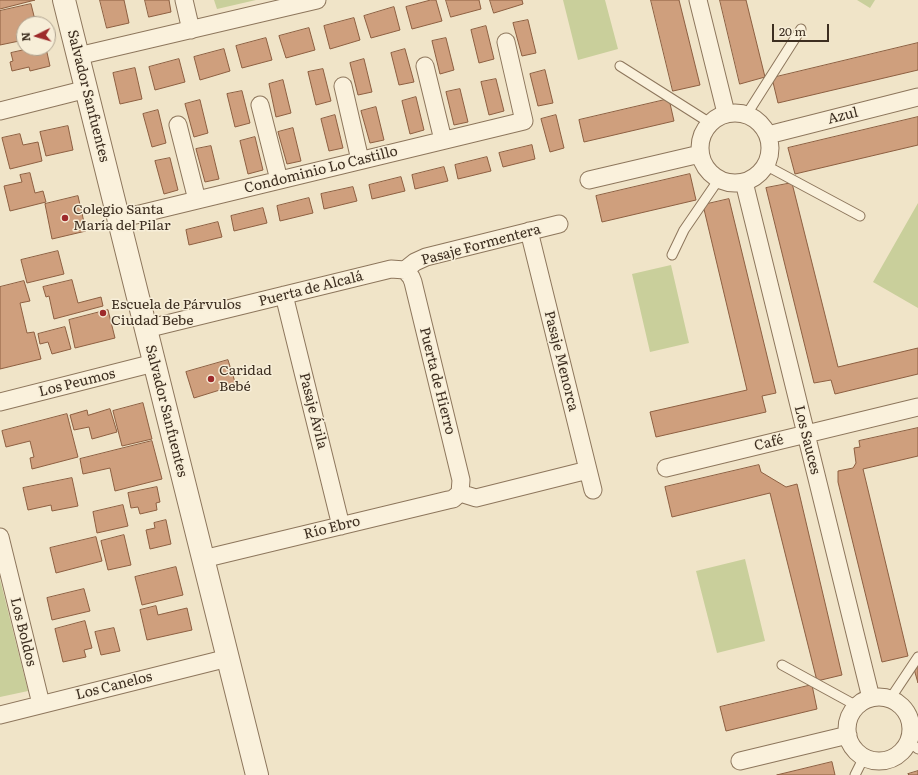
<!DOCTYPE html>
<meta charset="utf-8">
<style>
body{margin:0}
#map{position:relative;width:918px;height:775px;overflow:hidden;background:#f0e4c8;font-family:Literata,serif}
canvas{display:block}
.north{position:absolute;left:16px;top:16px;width:40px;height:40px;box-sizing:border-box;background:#f7eed8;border:1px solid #ada18e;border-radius:50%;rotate:265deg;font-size:11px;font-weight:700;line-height:16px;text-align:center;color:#3d2e20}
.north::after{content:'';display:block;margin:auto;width:14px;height:18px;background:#9e2a2b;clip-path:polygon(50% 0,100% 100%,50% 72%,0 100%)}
.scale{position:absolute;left:772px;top:24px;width:57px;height:18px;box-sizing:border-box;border:2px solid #3d2e20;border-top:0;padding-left:5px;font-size:12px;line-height:14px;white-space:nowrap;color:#3d2e20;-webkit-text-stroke:3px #f7eed8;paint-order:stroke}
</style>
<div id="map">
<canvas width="918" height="775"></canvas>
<div class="north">N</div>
<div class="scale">20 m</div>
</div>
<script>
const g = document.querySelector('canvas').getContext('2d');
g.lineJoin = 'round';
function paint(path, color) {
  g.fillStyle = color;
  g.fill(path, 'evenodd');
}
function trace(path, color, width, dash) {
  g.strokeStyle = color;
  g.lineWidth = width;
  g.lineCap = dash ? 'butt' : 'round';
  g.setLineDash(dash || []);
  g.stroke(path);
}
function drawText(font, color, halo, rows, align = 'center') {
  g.font = font + ' Literata,serif';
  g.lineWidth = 3;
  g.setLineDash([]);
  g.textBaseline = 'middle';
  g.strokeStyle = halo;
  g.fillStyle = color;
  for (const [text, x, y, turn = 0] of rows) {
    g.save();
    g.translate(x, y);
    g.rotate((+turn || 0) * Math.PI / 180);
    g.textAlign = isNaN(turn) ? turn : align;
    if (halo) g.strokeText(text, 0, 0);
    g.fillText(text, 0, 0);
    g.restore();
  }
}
const green = new Path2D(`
 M214 0H256L217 9Z
 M563 0H605L618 49 578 60Z
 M857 0H875L870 8Z
 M918 203V308L873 282Z
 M671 265 689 343 650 352 632 274Z
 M745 559 765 641 717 653 696 571Z
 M0 579 28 691 0 697Z`);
const building = new Path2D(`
 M0 0H35L0 9Z
 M100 0H124L129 23 107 28Z
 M145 0H169L171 12 149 17Z
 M431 0H436L442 21 412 29 406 7Z
 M446 0H479L481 9 451 17Z
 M490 0H522L523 4 494 13Z
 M651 0H679L700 85 673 91Z
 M720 0H746L765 77 740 84Z
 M31 4 36 24H24V40L0 45V11Z
 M394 7 400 30 371 38 364 16Z
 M354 18 360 40 330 49 324 26Z
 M528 20 536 53 522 56 513 23Z
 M486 26 494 59 479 63 471 30Z
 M309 28 315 50 286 58 279 36Z
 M266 38 272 60 242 68 236 46Z
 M446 38 454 70 440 74 432 41Z
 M918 43V70L778 103 772 78Z
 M32 48H46L50 66 30 71 29 67 12 71 10 62 13 61 11 53Z
 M224 49 230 71 200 80 194 57Z
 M405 49 414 82 399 85 391 53Z
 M179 59 185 82 155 90 149 67Z
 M364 59 372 92 358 95 350 63Z
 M135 68 142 99 120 104 113 73Z
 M323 69 331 101 316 105 308 72Z
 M545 70 553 103 538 106 530 74Z
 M496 79 504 111 489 115 481 82Z
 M283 80 291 113 276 117 269 84Z
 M460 89 468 122 454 125 446 92Z
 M242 91 250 123 235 127 227 94Z
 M416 97 424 130 410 134 402 101Z
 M669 99 674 121 584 142 579 120Z
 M200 100 208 133 194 137 185 104Z
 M376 107 384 140 370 143 361 111Z
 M158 110 166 143 152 147 143 114Z
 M335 115 343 148 329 151 321 119Z
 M556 115 564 148 550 152 541 119Z
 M918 117V145L795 174 788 148Z
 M68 126 73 150 46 156 40 132Z
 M293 128 301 161 287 164 278 132Z
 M20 134 23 145 38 142 42 161 10 169 2 138Z
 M255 137 263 170 248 174 240 141Z
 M532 145 535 159 503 167 499 153Z
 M211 146 219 179 205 182 196 149Z
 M487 157 491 171 458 179 455 165Z
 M170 158 178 190 164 194 155 161Z
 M444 167 448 181 415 189 412 175Z
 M30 173 35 193 43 191 46 202 10 211 4 186 22 182 20 175Z
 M690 174 696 200 602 222 596 196Z
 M401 177 405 191 372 199 369 185Z
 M792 183 838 367 918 348V374L835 394 831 380 814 383 766 188Z
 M353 187 357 201 324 209 321 194Z
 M78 196 86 231 52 239 45 204Z
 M309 198 313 213 280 221 277 206Z
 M729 199 776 393 762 396 766 412 656 437 650 412 747 390 703 205Z
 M263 208 267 223 234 231 231 216Z
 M218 222 222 237 189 245 186 230Z
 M58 251 64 274 27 283 21 260Z
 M72 280 78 303 101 297 103 306 54 319 49 296 46 297 43 287Z
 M24 281 30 301 20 303 27 333 34 332 41 359 0 369V287Z
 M108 310 115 338 75 348 69 320Z
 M65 327 71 349 52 354 48 342 40 344 38 334Z
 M228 360 236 385 194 398 186 372Z
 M143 403 152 439 122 446 113 411Z
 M110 409 117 432 92 439 89 427 74 430 70 415 87 410 88 415Z
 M67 414 78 457 32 469 30 458 34 457 30 441 6 447 2 431Z
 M918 428V456L863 469 908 656 882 662 838 482V471L853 468 856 463 854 448 860 447 859 441Z
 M152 441 162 479 115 491 110 468 83 474 80 459Z
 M759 465 761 472 786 487 797 484 842 675 817 681 770 493 672 517 665 487Z
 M72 478 78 506 52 511 51 505 28 510 23 488Z
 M157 487 160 502 156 503 157 510 140 514 138 507 131 508 128 493Z
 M123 505 128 526 97 533 93 512Z
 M166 520 171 544 150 549 146 530 155 528 154 523Z
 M124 535 131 565 108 570 101 541Z
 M96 537 102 561 56 573 50 548Z
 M176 567 183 595 142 605 135 577Z
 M84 589 90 611 52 620 47 598Z
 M156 606 158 615 187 608 192 630 147 640 140 610Z
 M85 621 92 648 84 650 86 657 63 662 55 629Z
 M114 628 120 651 101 655 95 632Z
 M918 663V683L914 669Z
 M812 685 817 709 726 731 720 707Z
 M832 762 835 775H777Z
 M918 771V775H909L908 774Z`);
const service = new Path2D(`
 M620 66 710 123
 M747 114 801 29
 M765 165 860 216
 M672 255 684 230 719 179
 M782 665 857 706
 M890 699 918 657
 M909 742 918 749
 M855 775 864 757`);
const minor = new Path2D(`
 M184 0 191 30
 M698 0 726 113
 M78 56 317 0
 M425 66 443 140
 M343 86 360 160
 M260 105 279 180
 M0 111 87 89
 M700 148a35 35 0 1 1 70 0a35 35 0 1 1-70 0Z
 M178 125 197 200
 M768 135 918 97
 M589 180 700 154
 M744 182 871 698
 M119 219 524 121 506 42
 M529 231 593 490
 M405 270 415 262 426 257 559 224
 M284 295 341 526
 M146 329 391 269 405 270 411 277 413 282 461 480 460 493 453 499 448 500 203 559
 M0 402 154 363
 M666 468 918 407
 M460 493 476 498 588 470
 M0 537 41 704
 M847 729a32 32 0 1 1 64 0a32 32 0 1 1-64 0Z
 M0 715 228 658
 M740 761 848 735`);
const tertiary = new Path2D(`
 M64 0 257 775`);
const markers = [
 [65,218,4,"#9e2a2b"],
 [103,313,4,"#9e2a2b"],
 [211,379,4,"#9e2a2b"]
];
const streetNames = [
 ["Salvador Sanfuentes",88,96,76],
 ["Azul",843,116,-14],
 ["Condominio Lo Castillo",321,170,-14],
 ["Pasaje Formentera",481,245,-15],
 ["Puerta de Alcalá",311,289,-14],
 ["Pasaje Menorca",561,361,76],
 ["Puerta de Hierro",437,381,76],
 ["Los Peumos",77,383,-14],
 ["Salvador Sanfuentes",166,411,76],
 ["Pasaje Ávila",313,411,76],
 ["Los Sauces",807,440,76],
 ["Café",769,443,-14],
 ["Río Ebro",332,528,-14],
 ["Los Boldos",23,632,76],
 ["Los Canelos",114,686,-14]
];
const poiNames = [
 ["Colegio Santa",73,210],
 ["María del Pilar",73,226],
 ["Escuela de Párvulos",111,305],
 ["Ciudad Bebe",111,321],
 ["Caridad",219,371],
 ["Bebé",219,387]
];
paint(green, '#c9cf9b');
paint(building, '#cf9f7d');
trace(building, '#8d5f41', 1);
trace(service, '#8d765c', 11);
trace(minor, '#8d765c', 19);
trace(tertiary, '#8d765c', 24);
trace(service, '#faf1dc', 9);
trace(minor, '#faf1dc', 17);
trace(tertiary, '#faf1dc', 22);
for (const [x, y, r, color] of markers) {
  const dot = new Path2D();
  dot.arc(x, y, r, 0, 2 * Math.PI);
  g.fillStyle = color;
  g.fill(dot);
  trace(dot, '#f7eed8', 1.5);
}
drawText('14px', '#3d2e20', '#f7eed8', streetNames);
drawText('14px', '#3d2e20', '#f7eed8', poiNames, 'left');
</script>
